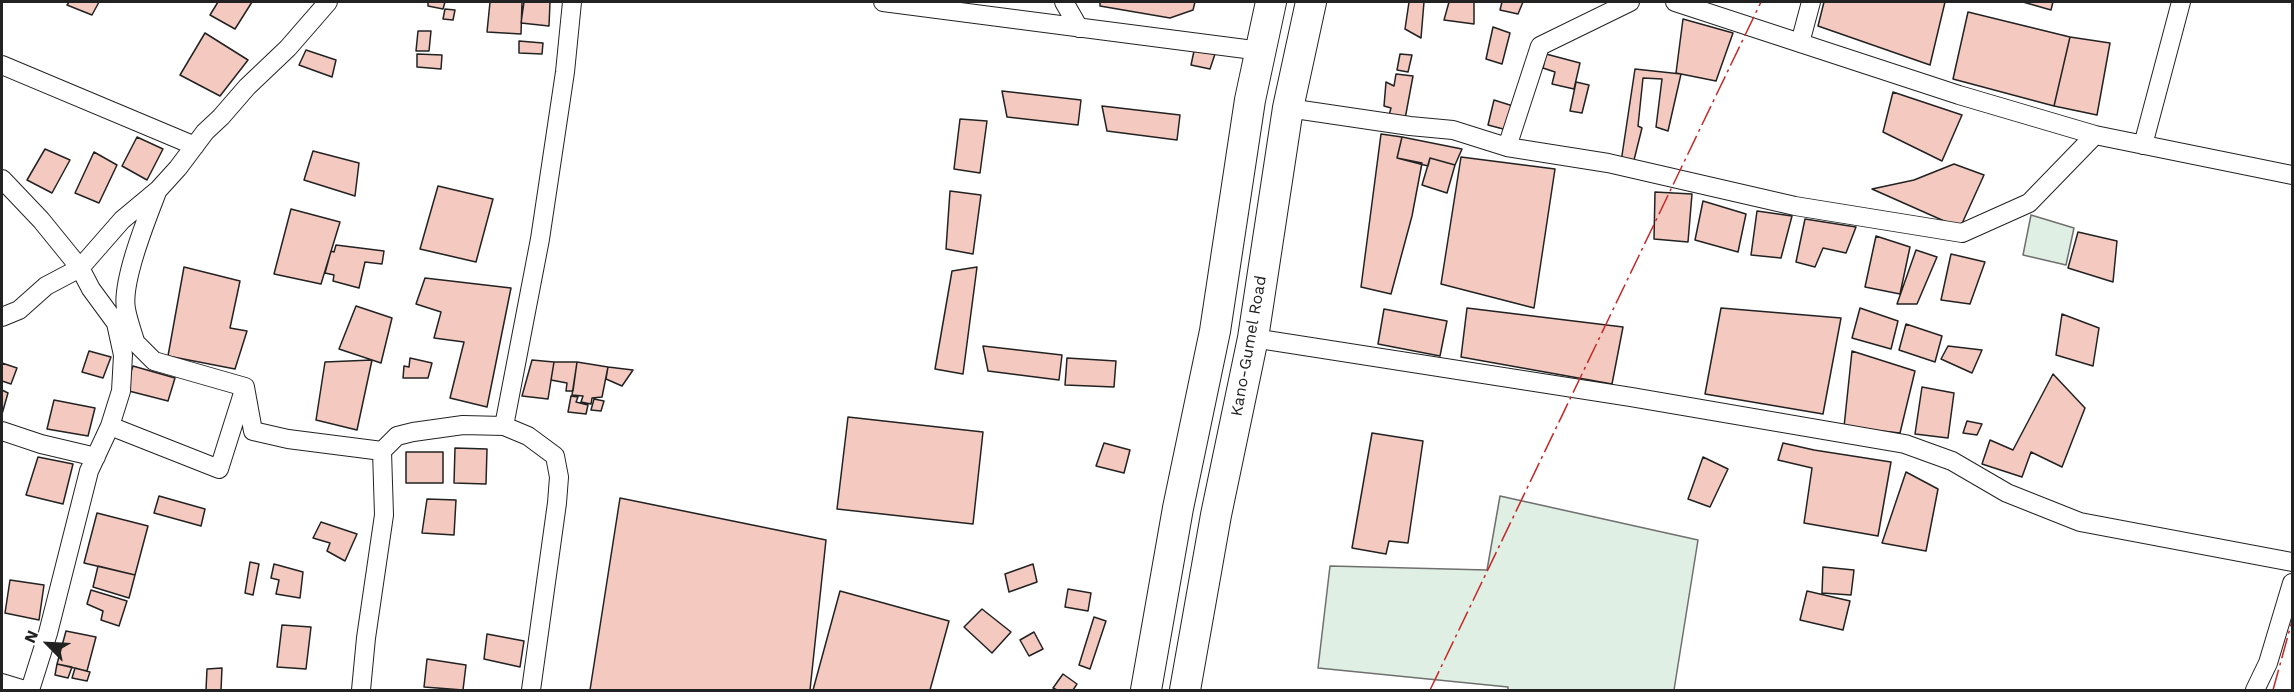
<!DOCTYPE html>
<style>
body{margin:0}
#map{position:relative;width:2294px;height:692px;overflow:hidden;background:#fff;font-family:"Work Sans",sans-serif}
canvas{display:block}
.frame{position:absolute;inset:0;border:3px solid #222;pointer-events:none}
.north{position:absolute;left:18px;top:614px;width:60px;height:60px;-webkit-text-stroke:4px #fff;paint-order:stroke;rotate:294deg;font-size:16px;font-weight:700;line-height:24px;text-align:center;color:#222}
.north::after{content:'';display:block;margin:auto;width:21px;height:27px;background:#222;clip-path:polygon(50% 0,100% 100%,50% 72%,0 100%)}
</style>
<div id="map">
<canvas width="2294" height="692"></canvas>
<div class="frame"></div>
<div class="north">N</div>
</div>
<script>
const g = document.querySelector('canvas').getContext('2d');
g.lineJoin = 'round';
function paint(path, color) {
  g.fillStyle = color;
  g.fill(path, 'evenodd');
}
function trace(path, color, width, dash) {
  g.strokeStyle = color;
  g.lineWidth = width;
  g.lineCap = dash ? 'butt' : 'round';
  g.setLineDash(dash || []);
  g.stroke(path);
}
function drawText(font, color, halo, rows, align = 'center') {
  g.font = font + ' "Work Sans",sans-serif';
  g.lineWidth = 4.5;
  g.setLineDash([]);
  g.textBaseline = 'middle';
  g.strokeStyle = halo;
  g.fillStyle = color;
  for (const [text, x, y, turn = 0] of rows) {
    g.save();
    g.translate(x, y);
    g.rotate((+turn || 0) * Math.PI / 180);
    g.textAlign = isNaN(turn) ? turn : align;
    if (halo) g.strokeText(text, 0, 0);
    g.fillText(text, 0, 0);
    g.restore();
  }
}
const green = new Path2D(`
 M2031 215 2074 228 2066 265 2023 255Z
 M1500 496 1698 540 1674 690H1508V687L1318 668 1330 566 1487 570Z`);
const building = new Path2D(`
 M69 2H99L92 15 67 5Z
 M218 2H252L235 29 210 15Z
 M428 2H445L443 9 428 6Z
 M490 2H522L521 34 487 32Z
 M524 2H550L549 26 521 23Z
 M1100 2H1195L1193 10 1170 18 1100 6Z
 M1409 2H1424L1421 38 1405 29Z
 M1449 2H1474V24L1444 20Z
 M1502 2H1523L1518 14 1500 10Z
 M1824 2H1945L1930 65 1818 26Z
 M2023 2H2053L2051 10Z
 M445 9 455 10 453 20 443 19Z
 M1968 12 2070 37 2054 106 1953 79Z
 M1683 19 1733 33 1716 81 1676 73Z
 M1493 27 1510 33 1502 64 1486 59Z
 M418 31H431L429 51H416Z
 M205 33 248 60 220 96 180 75Z
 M2070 37 2110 43 2097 115 2054 106Z
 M519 41 543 43 542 54 519 53Z
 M306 50 336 60 332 77 299 65Z
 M1194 51 1215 54 1210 69 1191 65Z
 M417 54 442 55 441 69 417 67Z
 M1400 54 1412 55 1408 72 1397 70Z
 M1546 54 1580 63 1574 89 1552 84 1555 72 1543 68Z
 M1635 69 1681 74 1668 131 1656 127 1662 79 1643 78 1638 126 1642 128 1633 164 1621 162Z
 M1396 74 1413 76 1405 119 1389 115 1391 108 1384 106 1386 82 1394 86Z
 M1576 82 1589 85 1582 113 1570 111Z
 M1002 91 1081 100 1078 125 1007 117Z
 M1893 92 1962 115 1942 161 1883 132Z
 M1494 100 1513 106 1507 130 1488 125Z
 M1102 106 1180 115 1177 140 1107 131Z
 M960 119 987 121 980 173 954 169Z
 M1381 134 1402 137 1397 158 1422 163 1412 216 1391 294 1361 287Z
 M137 137 163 149 147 180 122 166Z
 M1402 137 1462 149 1455 165 1430 158 1428 166 1397 158Z
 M45 149 70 160 52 193 27 180Z
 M313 151 359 163 355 196 304 180Z
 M94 152 117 165 99 203 75 193Z
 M1461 157 1555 169 1534 308 1441 284Z
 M1430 158 1455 165 1447 193 1422 185Z
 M1954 164 1984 175 1960 228 1872 189 1914 180Z
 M438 186 493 199 476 262 420 249Z
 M950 191 981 195 973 254 946 249Z
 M1655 192 1692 194 1688 242 1654 239Z
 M1703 201 1746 214 1738 252 1695 240Z
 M291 209 340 222 321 284 274 274Z
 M1757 211 1792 216 1781 258 1751 255Z
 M1805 219 1856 227 1846 253 1823 248 1815 267 1796 262Z
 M2078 232 2117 241 2113 282 2068 268Z
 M1876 236 1910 247 1900 294 1865 287Z
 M336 245 384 251 382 264 365 262 359 288 333 281 334 275 325 273 331 251 334 252Z
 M1916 250 1937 257 1917 304H1897Z
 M1951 254 1985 262 1970 304 1941 300Z
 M184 267 240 281 230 328 247 331 235 369 168 356Z
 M977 267 963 374 935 369 952 271Z
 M425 278 511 288 487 407 450 398 464 342 434 338 441 312 416 304Z
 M356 306 392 318 381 363 339 349Z
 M1467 308 1623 327 1612 384 1461 357Z
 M1721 308 1841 318 1823 414 1705 394Z
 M1860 308 1898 321 1891 349 1852 338Z
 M1384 309 1447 321 1440 356 1378 344Z
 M2062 314 2099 328 2093 366 2056 355Z
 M1906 324 1942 336 1935 362 1899 350Z
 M983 346 1062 355 1059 380 988 371Z
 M1948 346 1982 350 1972 373 1941 359Z
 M89 351 111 357 103 378 82 372Z
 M1852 351 1915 371 1900 433 1844 427Z
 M410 358 432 363 428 378H403L404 366 409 367Z
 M1067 358 1116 361 1114 387 1065 385Z
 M372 360 357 430 316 420 325 362Z
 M532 360 554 362 548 399 522 396Z
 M554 362H577L573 391H566L567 383 551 380Z
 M577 362 608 367 602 397 592 398 591 404 581 402 583 396 572 395Z
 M2 363 17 368 11 384 2 381Z
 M133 366 175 378 168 401 125 390Z
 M608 367 633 370 622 386 606 379Z
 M2053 374 2085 408 2062 467 2031 452 2022 477 1982 464 1990 440 2013 450Z
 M1922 387 1954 393 1948 438 1915 434Z
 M2 390 8 393 2 414Z
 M571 396 578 397 576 402 588 405 586 414 568 412Z
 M594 399 604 401 601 411 591 410Z
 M54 400 95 408 88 436 47 429Z
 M848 417 983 432 973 524 837 509Z
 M1967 421 1982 424 1977 435 1963 433Z
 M1372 433 1423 441 1408 543 1389 541 1386 554 1352 548Z
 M1104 443 1130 450 1124 473 1096 466Z
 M1783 443 1814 450 1891 462 1878 536 1804 523 1812 468 1778 460Z
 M455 448 487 449 486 484 454 483Z
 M406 452H443V483H406Z
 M38 457 73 464 63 504 26 495Z
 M1703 457 1728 469 1710 507 1688 499Z
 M1906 472 1938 489 1926 551 1882 543Z
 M159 496 205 509 201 526 154 513Z
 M620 498 826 540 810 690H590Z
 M427 499 456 500 454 535 422 533Z
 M97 513 148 526 135 575 84 563Z
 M321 522 357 534 345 561 327 551 330 543 313 538Z
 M250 562 259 564 253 595 245 593Z
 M274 564 303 572 300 598 276 594 279 580 271 578Z
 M1033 564 1037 582 1009 592 1005 574Z
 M98 566 135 575 129 598 93 587Z
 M1823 567 1854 570 1851 595 1822 593Z
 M10 580 44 585 39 620 5 613Z
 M1068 589 1091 593 1088 611 1065 607Z
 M91 590 127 601 119 626 101 620 103 611 87 604Z
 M840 591 949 621 930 690H813Z
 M1807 591 1850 601 1843 630 1800 620Z
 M982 609 1011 632 992 653 964 627Z
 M1094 617 1106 621 1090 669 1079 665Z
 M282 625 311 627 306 669 277 667Z
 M66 631 96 637 87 671 57 664Z
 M1034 632 1043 649 1029 656 1020 640Z
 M487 634 524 641 520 667 484 659Z
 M427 659 466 665 463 690 424 687Z
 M57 664 72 667 68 678 55 675Z
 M75 668 90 672 87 681 72 678Z
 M222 668 221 690H206L207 669Z
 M1063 674 1077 684 1073 690H1057L1053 688Z`);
const minor = new Path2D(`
 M883 2 1261 51
 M1064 2 1079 28
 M1675 2 1959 95 2095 135 2292 175
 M1800 43 1811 2
 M2 65 195 146
 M1288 108 1410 126 1453 130 1507 147 1608 163 1795 206 1962 233 2029 203 2095 135
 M2143 145 2181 2
 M1507 147 1540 46 1630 2
 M2 179 41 220 80 268 91 289 116 323 154 361 245 387 253 431 288 439 382 451
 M2 317 19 310 46 286 80 268 122 220 158 190 178 168 205 132 221 117 247 87 288 48 328 2
 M1253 338 1631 397 1905 444 1952 461 2007 493 2080 522 2292 562
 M135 341C132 331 128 320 126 309 121 282 147 218 157 192
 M110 426 219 469 244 390
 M504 426 540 239 565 72 572 2
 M2 431 41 444 96 457
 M2 683 25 690
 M30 690 48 633 89 471 110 426 121 391 123 355 116 323
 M361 690 366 638 384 515 382 451 397 436 413 432 463 425 504 426 528 436 555 456 559 477 557 503 531 690
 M2255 690 2268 663 2292 583`);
const primary = new Path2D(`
 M1146 690 1178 508 1215 331 1250 100 1271 2
 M1185 690 1216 515 1253 338 1288 108 1311 2`);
const power = new Path2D(`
 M1430 690 1761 2
 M2273 690 2292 621`);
const streetNames = [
 ["Kano-Gumel Road",1249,346,-80]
];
paint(green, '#e0efe3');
trace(green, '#6f6f6f', 1.5);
paint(building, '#f3c9c0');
trace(building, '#222', 1.5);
trace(minor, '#222', 20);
trace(primary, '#222', 32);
trace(minor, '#fff', 18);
trace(primary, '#fff', 30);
trace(power, '#c62828', 1.5, [21, 4.5, 3, 4.5]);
drawText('16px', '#222', '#fff', streetNames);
</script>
